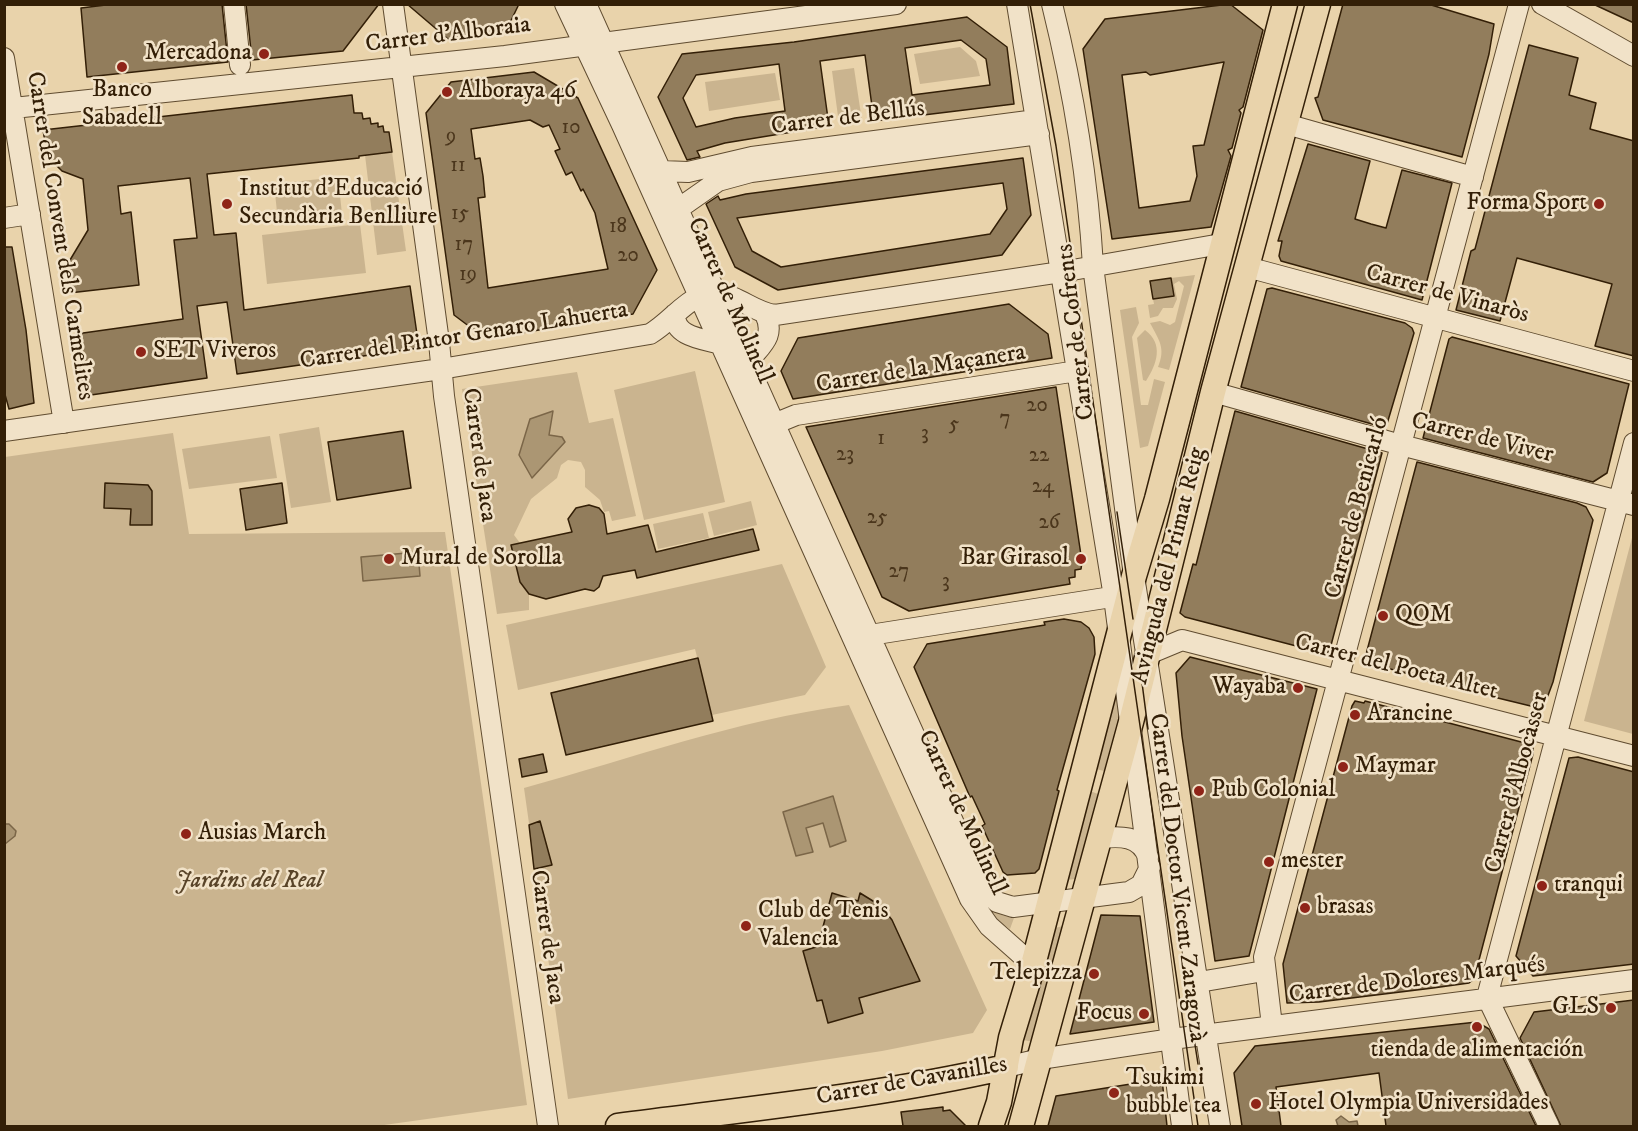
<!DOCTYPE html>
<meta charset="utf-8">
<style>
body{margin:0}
#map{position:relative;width:1638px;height:1131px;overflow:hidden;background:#e9d3ab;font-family:"IM FELL DW Pica",serif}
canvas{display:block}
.frame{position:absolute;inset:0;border:6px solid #331f07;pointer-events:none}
</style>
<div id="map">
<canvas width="1638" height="1131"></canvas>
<div class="frame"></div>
</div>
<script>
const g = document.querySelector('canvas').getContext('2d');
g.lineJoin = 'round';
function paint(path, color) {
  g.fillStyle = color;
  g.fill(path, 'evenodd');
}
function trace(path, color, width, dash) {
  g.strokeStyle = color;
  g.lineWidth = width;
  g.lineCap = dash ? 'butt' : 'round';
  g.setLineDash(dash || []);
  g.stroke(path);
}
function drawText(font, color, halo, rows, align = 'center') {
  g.font = font + ' "IM FELL DW Pica",serif';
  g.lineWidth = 5;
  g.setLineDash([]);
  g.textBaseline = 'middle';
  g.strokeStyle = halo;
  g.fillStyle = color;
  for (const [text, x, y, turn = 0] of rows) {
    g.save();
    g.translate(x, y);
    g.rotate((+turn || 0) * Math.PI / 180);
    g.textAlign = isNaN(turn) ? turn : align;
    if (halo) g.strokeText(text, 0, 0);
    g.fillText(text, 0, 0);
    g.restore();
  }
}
const green = new Path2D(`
 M960 47 976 61 980 76 920 84 914 54Z
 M854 68 862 121 839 124 832 71Z
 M775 73 780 100 709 111 705 82Z
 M392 152 406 251 377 255 365 155Z
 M338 177 342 214 278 221 274 184Z
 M360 224 366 273 267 284 262 235Z
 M1195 275 1169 370 1158 367C1166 348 1159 340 1150 323L1160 321 1170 325 1175 322 1184 286 1179 281 1174 284 1177 299 1173 308H1163L1158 316 1150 318 1148 305 1154 304 1153 299 1174 296 1171 278Z
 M1136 307 1139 323 1132 337 1141 405H1148L1154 379 1165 382 1148 446 1140 448 1120 310Z
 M1145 330C1164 344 1157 364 1146 381L1143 380 1137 338Z
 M695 371 725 502 644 520 614 390Z
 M577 372 589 423 613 418 636 516 612 521 609 511 604 512 600 500 585 487V470L581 462 568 460 561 465 557 478 531 499 514 535 520 543 511 545 520 582 529 594V610L497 614 462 389Z
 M319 427 331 502 291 508 279 434Z
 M173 433 189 534 445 532 527 1105 377 1126H5V457Z
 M270 436 277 478 189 489 182 449Z
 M751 501 757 525 714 536 708 512Z
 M703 513 709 538 658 549 653 524Z
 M1633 534 1634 734H1633L1584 721Z
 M782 564 826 667 805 695 712 715 695 649 518 690 506 625Z
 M1118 686 1122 702 1104 771 1096 769Z
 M849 705 987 1010 973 1033 882 1051 568 1099 524 788C633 758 733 721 849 705Z
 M1090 791 1098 794 1075 879 1066 880Z
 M977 892C987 905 996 916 1014 918L1010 929 995 919Z
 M1063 926 1032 1042 1024 1040 1055 928Z`);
const water = new Path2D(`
 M553 411 549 435 562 437 565 442 532 478 519 455 530 419Z
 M418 552 420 576 363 581 361 557Z
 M833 796 846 841 830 847 823 823 806 828 813 852 796 856 783 812Z
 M5 824H9L16 831 15 836 5 844Z
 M1341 1116 1349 1122 1357 1121 1358 1126H1338L1336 1120Z`);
const building = new Path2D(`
 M114 4H222L228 62 87 77 81 8Z
 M246 4H379L343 51 252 60Z
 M407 4H519L506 31 448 39Z
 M1230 4 1263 30 1243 107 1239 110 1241 113 1232 148 1228 150 1231 156 1211 227 1112 239 1083 49 1105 19ZM1224 62 1204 145 1193 146 1197 176 1190 201 1139 208 1122 75 1146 72 1150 75Z
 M1343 4H1428L1494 24 1489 54 1462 157 1323 120 1315 98 1318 97Z
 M1593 4H1634V23Z
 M967 17 1007 47 1014 104 874 121 865 55 820 61 829 126 725 143 697 151 700 157 687 160 658 97 682 54 794 42ZM961 40 986 59 990 85 912 95 905 48ZM779 64 785 111 735 118 696 127 683 98 696 75Z
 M1529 45 1578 58 1569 95 1596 103 1590 129 1634 141V356L1595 346 1612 284 1517 258 1500 321 1456 310 1471 251 1475 249Z
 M534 72 578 98 657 270 633 314 486 339 454 315 426 113 451 82ZM530 120 543 127 549 125 560 149 555 151 566 175 572 172 581 191 583 189 595 213 608 269 488 288 478 198 485 197 483 176 480 158 475 159 471 129Z
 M352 95 354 113H362L363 119 370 118 371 124 378 123V127L383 126 384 132H389L392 152 359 156V158L207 174 214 235 236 233 244 310 410 286 419 348 237 374 227 302 197 306 207 378 84 396 76 334 183 319 174 240 197 238 190 178 118 186 121 214 131 212 139 285 69 293 70 260 88 230 83 179 62 171 50 159 47 154 43 130Z
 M1308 144 1370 161 1355 219 1371 224 1386 228 1402 170 1452 183 1422 300 1281 261 1279 256 1282 241H1278Z
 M1023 158 1031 215 1002 255 778 290 735 267 706 204 718 196 720 200 746 194ZM1003 183 1007 209 990 234 781 267 752 251 737 218Z
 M4 247H12L26 330 34 403 9 409 4 391Z
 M1171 278 1174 296 1153 299 1150 281Z
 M1272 288 1405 323 1412 328 1414 333 1387 424 1379 426 1241 387 1267 289Z
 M1009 304 1048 334 1052 358 793 399 781 371 798 338Z
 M1452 337 1629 384 1607 473 1593 482 1423 438 1449 339Z
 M1056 387 1082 562 1081 569 1075 570V577L1069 578 1070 584 909 611 882 597 806 427Z
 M1235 411 1382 453 1330 649 1327 654 1185 617 1180 613 1193 564 1196 565Z
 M403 431 411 488 337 500 328 442Z
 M1417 462 1577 503 1586 507 1593 520 1553 682 1543 709 1428 681V679L1364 662Z
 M105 483 148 485 152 491V525H130L131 509 104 508Z
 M282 483 287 523 246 530 240 489Z
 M589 505 599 508 604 514 607 534 648 525 656 552 753 529 759 550 637 578 635 570 603 576 599 587 594 591 585 589 546 599 529 594 520 582 511 545 572 532 568 519 576 508Z
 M1064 619 1081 622 1089 628 1094 637 1095 654 1057 790 1059 791 1039 869 1035 873 1007 875 1003 872 982 826 985 824 972 796 970 797 914 667 927 644 1045 625 1044 622Z
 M1190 657 1317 689 1249 956 1215 961 1182 736 1176 673Z
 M698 658 713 721 566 755 551 693Z
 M1355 701 1364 703 1365 701 1525 743V745L1533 748V754L1474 979 1469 983 1433 988 1319 1002 1287 1003 1283 964 1352 706Z
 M543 754 547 772 522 777 519 759Z
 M1578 757 1634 772V964L1533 976 1516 956 1569 758Z
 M540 821 552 865 534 869 529 825Z
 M832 893 858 901 860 893 881 906 892 920 920 981 859 998 863 1013 828 1023 822 1000 817 1001 803 951 816 947 818 937 820 938Z
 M1101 915 1140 916 1154 1022 1070 1034Z
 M1634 1000V1126H1561L1520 1038 1534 1012Z
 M1477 1022 1489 1029 1536 1126H1386L1379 1073 1276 1087 1281 1126H1242L1234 1073 1255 1046Z
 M1162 1079 1167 1126H1048L1056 1096Z
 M943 1107V1111L950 1110 966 1126H903L901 1112Z`);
const minor = new Path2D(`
 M234 4 240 65
 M393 4 439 342 444 396 548 1126
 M565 4 622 125 970 899 989 926 1033 965
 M586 4 983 888 997 902 1013 907 1129 892 1141 885 1150 867
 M1017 4 1114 597 1182 1126
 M1052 4C1073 89 1088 179 1093 266L1134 576 1220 1126
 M1542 4 1634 56
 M4 58 64 423
 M4 109 505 56 896 4
 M1286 124 1473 177
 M661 171 688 172 752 157 1036 120
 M678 209 718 181 751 172 1039 134
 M4 218 30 214
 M1247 267 1634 371
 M675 314C673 337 704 339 721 344
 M747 363C761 345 776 337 765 314
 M1213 392 1401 445 1634 505
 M774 424 796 415 1077 371
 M4 431 441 369 650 334C678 318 695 281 732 297 747 303 759 313 775 315L1061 272 1221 244
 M870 635 1124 595
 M1146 655 1182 640 1634 756
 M1100 838C1120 836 1140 835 1148 857
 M1199 982 1264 971
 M1272 1026 1264 957 1519 4
 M1006 1067 1040 1059 1172 1039 1634 980
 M1549 1126 1487 997 1634 443`);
const major = new Path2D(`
 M618 1126C747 1109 879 1096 1006 1067
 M991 1126 999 1102 1011 1038 1033 965 1134 576 1157 499 1285 4
 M1021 1126 1131 722 1213 392 1318 4`);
const tram = new Path2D(`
 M1030 4 1056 146 1198 1126
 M1117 512 1133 619
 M1141 675 1148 729
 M1186 987 1198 1064`);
const markers = [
 [264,54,6,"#8f2418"],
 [122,67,6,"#8f2418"],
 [447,92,6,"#8f2418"],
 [227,204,6,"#8f2418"],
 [1599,204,6,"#8f2418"],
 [141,352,6,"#8f2418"],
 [389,559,6,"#8f2418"],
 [1081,559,6,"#8f2418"],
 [1383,616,6,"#8f2418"],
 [1298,688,6,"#8f2418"],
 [1355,715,6,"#8f2418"],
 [1343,767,6,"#8f2418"],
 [1199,791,6,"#8f2418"],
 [186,834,6,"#8f2418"],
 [1269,862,6,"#8f2418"],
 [1542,886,6,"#8f2418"],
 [1305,908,6,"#8f2418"],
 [746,926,6,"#8f2418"],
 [1094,974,6,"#8f2418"],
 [1611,1008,6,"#8f2418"],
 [1144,1014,6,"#8f2418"],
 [1477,1027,6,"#8f2418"],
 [1114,1093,6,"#8f2418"],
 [1256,1104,6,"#8f2418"]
];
const numberNames = [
 ["10",571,129],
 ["9",451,138],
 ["11",458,167],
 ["15",460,215],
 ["18",618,228],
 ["17",464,246],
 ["20",628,257],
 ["19",468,276],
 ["20",1037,407],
 ["7",1005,420],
 ["5",954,426],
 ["3",925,435],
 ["1",881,440],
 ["23",845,456],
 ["22",1039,457],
 ["24",1043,488],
 ["25",877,519],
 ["26",1049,524],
 ["27",899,573],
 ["3",946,583]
];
const streetNames = [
 ["Carrer d'Alboraia",448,36,-7],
 ["Carrer de Bellús",848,119,-7],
 ["Carrer del Convent dels Carmelites",59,236,81],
 ["Carrer de Vinaròs",1447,295,15],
 ["Carrer de Molinell",729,301,66],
 ["Carrer de Cofrents",1077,332,-97],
 ["Carrer del Pintor Genaro Lahuerta",464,337,-9],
 ["Carrer de la Maçanera",921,370,-9],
 ["Carrer de Viver",1482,439,14],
 ["Carrer de Jaca",478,455,82],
 ["Carrer de Benicarló",1358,508,-75],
 ["Avinguda del Primat Reig",1170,566,-76],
 ["Carrer del Poeta Altet",1396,668,14],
 ["Carrer d'Albocàsser",1518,783,-75],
 ["Carrer de Molinell",961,813,65],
 ["Carrer del Doctor Vicent Zaragozà",1176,878,83],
 ["Carrer de Jaca",546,937,82],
 ["Carrer de Dolores Marqués",1417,981,-7],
 ["Carrer de Cavanilles",912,1082,-10]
];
const poiNames = [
 ["Mercadona",252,54,"right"],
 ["Banco",122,91,"center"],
 ["Sabadell",122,119,"center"],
 ["Alboraya 46",459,92],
 ["Institut d'Educació",239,190],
 ["Secundària Benlliure",239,218],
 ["Forma Sport",1587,204,"right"],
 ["SET Viveros",153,352],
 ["Mural de Sorolla",401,559],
 ["Bar Girasol",1069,559,"right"],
 ["QOM",1395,616],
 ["Wayaba",1286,688,"right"],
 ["Arancine",1367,715],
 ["Maymar",1355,767],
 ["Pub Colonial",1211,791],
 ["Ausias March",198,834],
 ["mester",1281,862],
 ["tranqui",1554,886],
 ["brasas",1317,908],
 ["Club de Tenis",758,912],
 ["Valencia",758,940],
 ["Telepizza",1082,974,"right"],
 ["GLS",1599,1008,"right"],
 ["Focus",1132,1014,"right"],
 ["tienda de alimentación",1477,1051,"center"],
 ["Tsukimi",1126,1079],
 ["bubble tea",1126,1107],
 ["Hotel Olympia Universidades",1268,1104]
];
const parkNames = [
 ["Jardins del Real",249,882]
];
paint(green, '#cab48f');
paint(water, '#ab9673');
trace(water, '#7b6648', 1.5);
paint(building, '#927d5c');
trace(building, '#331f07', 1.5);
trace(minor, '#604c30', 22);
trace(major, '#331f07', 27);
trace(minor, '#f1e2c8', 20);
trace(major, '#e9d3ab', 24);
trace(tram, '#331f07', 1.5);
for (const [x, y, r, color] of markers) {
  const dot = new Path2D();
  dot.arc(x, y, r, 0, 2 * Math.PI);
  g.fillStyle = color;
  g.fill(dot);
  trace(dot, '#f1e2c8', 2);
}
drawText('21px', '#4b361c', null, numberNames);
drawText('24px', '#331f07', '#f1e2c8', streetNames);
drawText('24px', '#331f07', '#f1e2c8', poiNames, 'left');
drawText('italic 24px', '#594429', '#f1e2c8', parkNames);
</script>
